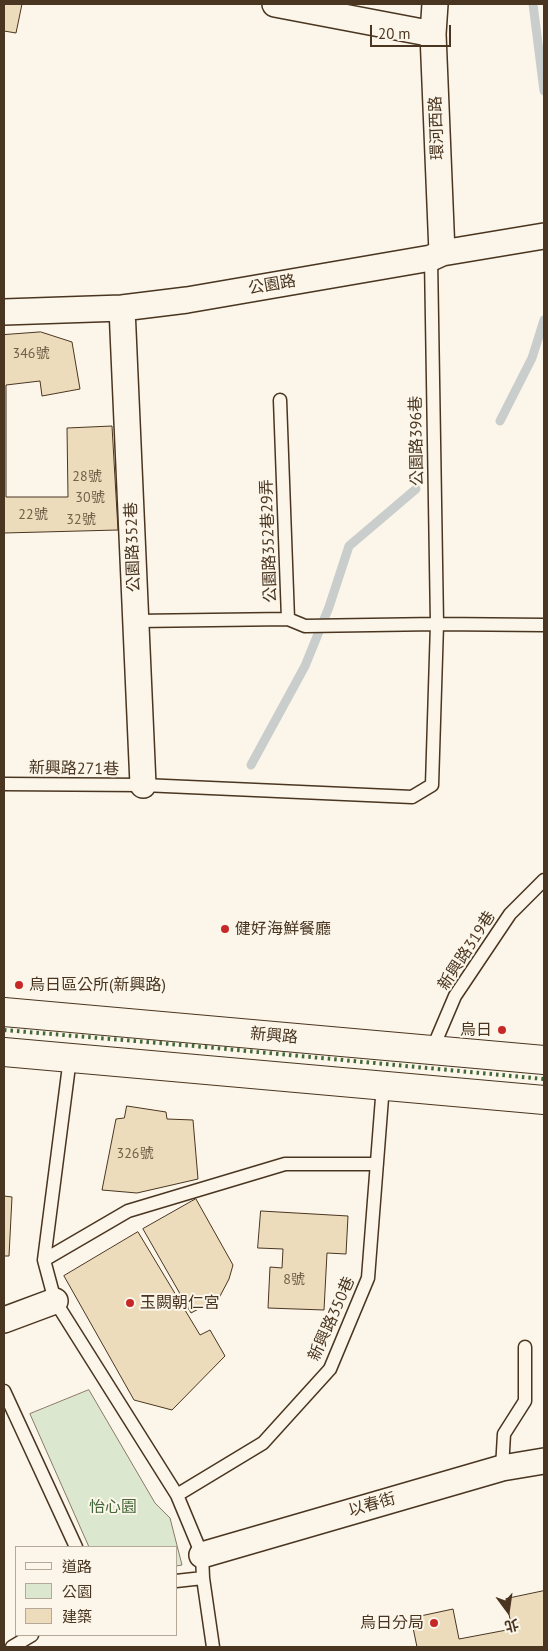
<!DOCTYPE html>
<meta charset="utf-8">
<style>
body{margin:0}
#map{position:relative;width:548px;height:1651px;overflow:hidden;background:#fbf6e9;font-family:"PT Sans","Noto Sans TC",sans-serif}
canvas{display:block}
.frame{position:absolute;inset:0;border:5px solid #4a3520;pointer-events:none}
.legend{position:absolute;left:15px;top:1546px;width:162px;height:90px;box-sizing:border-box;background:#fbf6e9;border:1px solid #b4a999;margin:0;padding:6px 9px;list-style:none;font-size:15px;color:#4a3520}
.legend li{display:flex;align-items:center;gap:10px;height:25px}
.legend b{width:25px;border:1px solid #b4a999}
.north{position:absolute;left:483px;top:1586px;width:50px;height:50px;-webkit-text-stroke:4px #fbf6e9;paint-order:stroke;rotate:166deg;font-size:14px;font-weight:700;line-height:20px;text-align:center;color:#4a3520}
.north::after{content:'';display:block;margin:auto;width:18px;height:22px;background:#4a3520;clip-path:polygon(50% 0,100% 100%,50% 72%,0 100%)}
.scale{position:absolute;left:370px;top:25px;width:81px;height:22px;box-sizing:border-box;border:2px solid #4a3520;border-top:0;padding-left:6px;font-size:15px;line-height:18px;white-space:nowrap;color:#4a3520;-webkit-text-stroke:4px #fbf6e9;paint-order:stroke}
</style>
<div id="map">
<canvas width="548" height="1651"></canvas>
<div class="frame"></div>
<ul class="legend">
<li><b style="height:6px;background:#fbf6e9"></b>道路</li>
<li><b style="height:14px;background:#dce7d0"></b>公園</li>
<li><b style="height:14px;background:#ecdcbc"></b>建築</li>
</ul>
<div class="north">北</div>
<div class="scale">20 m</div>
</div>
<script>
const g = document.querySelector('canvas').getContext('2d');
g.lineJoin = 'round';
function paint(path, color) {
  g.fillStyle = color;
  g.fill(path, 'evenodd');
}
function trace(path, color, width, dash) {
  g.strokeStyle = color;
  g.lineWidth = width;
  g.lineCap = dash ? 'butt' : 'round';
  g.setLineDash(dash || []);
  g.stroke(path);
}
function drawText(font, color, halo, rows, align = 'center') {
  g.font = font + ' "PT Sans","Noto Sans TC",sans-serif';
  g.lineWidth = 4;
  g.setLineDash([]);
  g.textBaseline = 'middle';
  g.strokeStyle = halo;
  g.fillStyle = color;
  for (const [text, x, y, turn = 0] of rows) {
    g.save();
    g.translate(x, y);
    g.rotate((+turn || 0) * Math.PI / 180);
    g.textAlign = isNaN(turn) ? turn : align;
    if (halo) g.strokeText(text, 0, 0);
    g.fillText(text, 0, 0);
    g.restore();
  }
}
const green = new Path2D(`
 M89 1390 155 1503 170 1518 182 1565 176 1566V1547H89L30 1414Z`);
const stream = new Path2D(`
 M533 4 544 91
 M500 421 532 358 544 320
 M251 765 305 666 329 607 349 546 416 489`);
const building = new Path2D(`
 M4 4H22L16 33 4 31Z
 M41 332 72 342 80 389 42 396 40 381 6 385V497H68L67 428 112 426 118 530 4 533V335Z
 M127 1106 166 1112 167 1119 193 1120 198 1179 137 1193 102 1190 116 1119 124 1118Z
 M4 1196 12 1197 9 1256H4Z
 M196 1199 233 1265 229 1279 219 1298 191 1313 143 1229Z
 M261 1211 348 1216 346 1254 327 1253 324 1310 268 1308 270 1267 282 1268 283 1249 258 1248Z
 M138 1232 200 1335 210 1330 225 1356 172 1410 134 1400 64 1276Z
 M544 1591V1647H417L411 1618 453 1609 459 1639 512 1629 506 1599Z`);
const lane = new Path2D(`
 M288 619 305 626 437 624 544 625
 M136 621 288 619 280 400
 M4 784 143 785 412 797 432 785 437 624 431 258
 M432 1050 455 996 510 914 544 880
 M70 1058 44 1260 55 1301 177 1495 202 1555 203 1578 213 1647
 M44 1260 128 1211 285 1164H377
 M4 1391 76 1547
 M502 1468 504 1434 525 1401V1347
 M177 1495 263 1443 330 1369 368 1278 383 1085
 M176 1581 203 1578
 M12 1647 32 1635`);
const street = new Path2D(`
 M275 4 433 34
 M435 4 433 34 442 253
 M122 308 143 785
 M4 312 122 308 187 300 431 258 442 253 544 236
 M4 1320 55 1301
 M202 1555 502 1468 544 1461`);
const primary = new Path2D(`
 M4 1012 544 1060
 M4 1052 544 1100`);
const hedge = new Path2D(`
 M4 1030 194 1046 544 1079`);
const markers = [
 [225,929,5,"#c62828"],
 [19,985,5,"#c62828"],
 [502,1030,5,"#c62828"],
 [130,1303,5,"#c62828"],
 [434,1623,5,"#c62828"]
];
const numberNames = [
 ["346號",31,354],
 ["28號",87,477],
 ["30號",90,498],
 ["22號",33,515],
 ["32號",81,520],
 ["326號",135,1154],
 ["8號",294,1280]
];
const streetNames = [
 ["環河西路",437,128,-92],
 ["公園路",272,285,-10],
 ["公園路396巷",417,441,-91],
 ["公園路352巷29弄",269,541,-92],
 ["公園路352巷",133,547,-92],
 ["新興路271巷",74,769,1],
 ["新興路319巷",467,951,-57],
 ["新興路",274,1036,5],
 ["新興路350巷",332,1319,-66],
 ["以春街",372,1505,-16]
];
const poiNames = [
 ["健好海鮮餐廳",235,929],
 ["烏日區公所(新興路)",29,985],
 ["烏日",492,1030,"right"],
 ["玉闕朝仁宮",140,1303],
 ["烏日分局",424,1623,"right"]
];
const parkNames = [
 ["怡心園",113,1507]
];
paint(green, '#dce7d0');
trace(green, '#887966', 1);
trace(stream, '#c9cecd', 9);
paint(building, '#ecdcbc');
trace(building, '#4a3520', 1);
trace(lane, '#4a3520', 15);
trace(street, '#4a3520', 28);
trace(primary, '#4a3520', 30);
trace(lane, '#fbf6e9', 12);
trace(street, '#fbf6e9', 25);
trace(primary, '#fbf6e9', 28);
trace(hedge, '#436837', 4, [2.5, 4]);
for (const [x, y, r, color] of markers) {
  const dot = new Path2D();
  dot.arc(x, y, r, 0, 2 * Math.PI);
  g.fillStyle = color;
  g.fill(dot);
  trace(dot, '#fbf6e9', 2);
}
drawText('14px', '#725f47', null, numberNames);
drawText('16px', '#4a3520', '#fbf6e9', streetNames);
drawText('16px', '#4a3520', '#fbf6e9', poiNames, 'left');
drawText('16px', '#436837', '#fbf6e9', parkNames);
</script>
